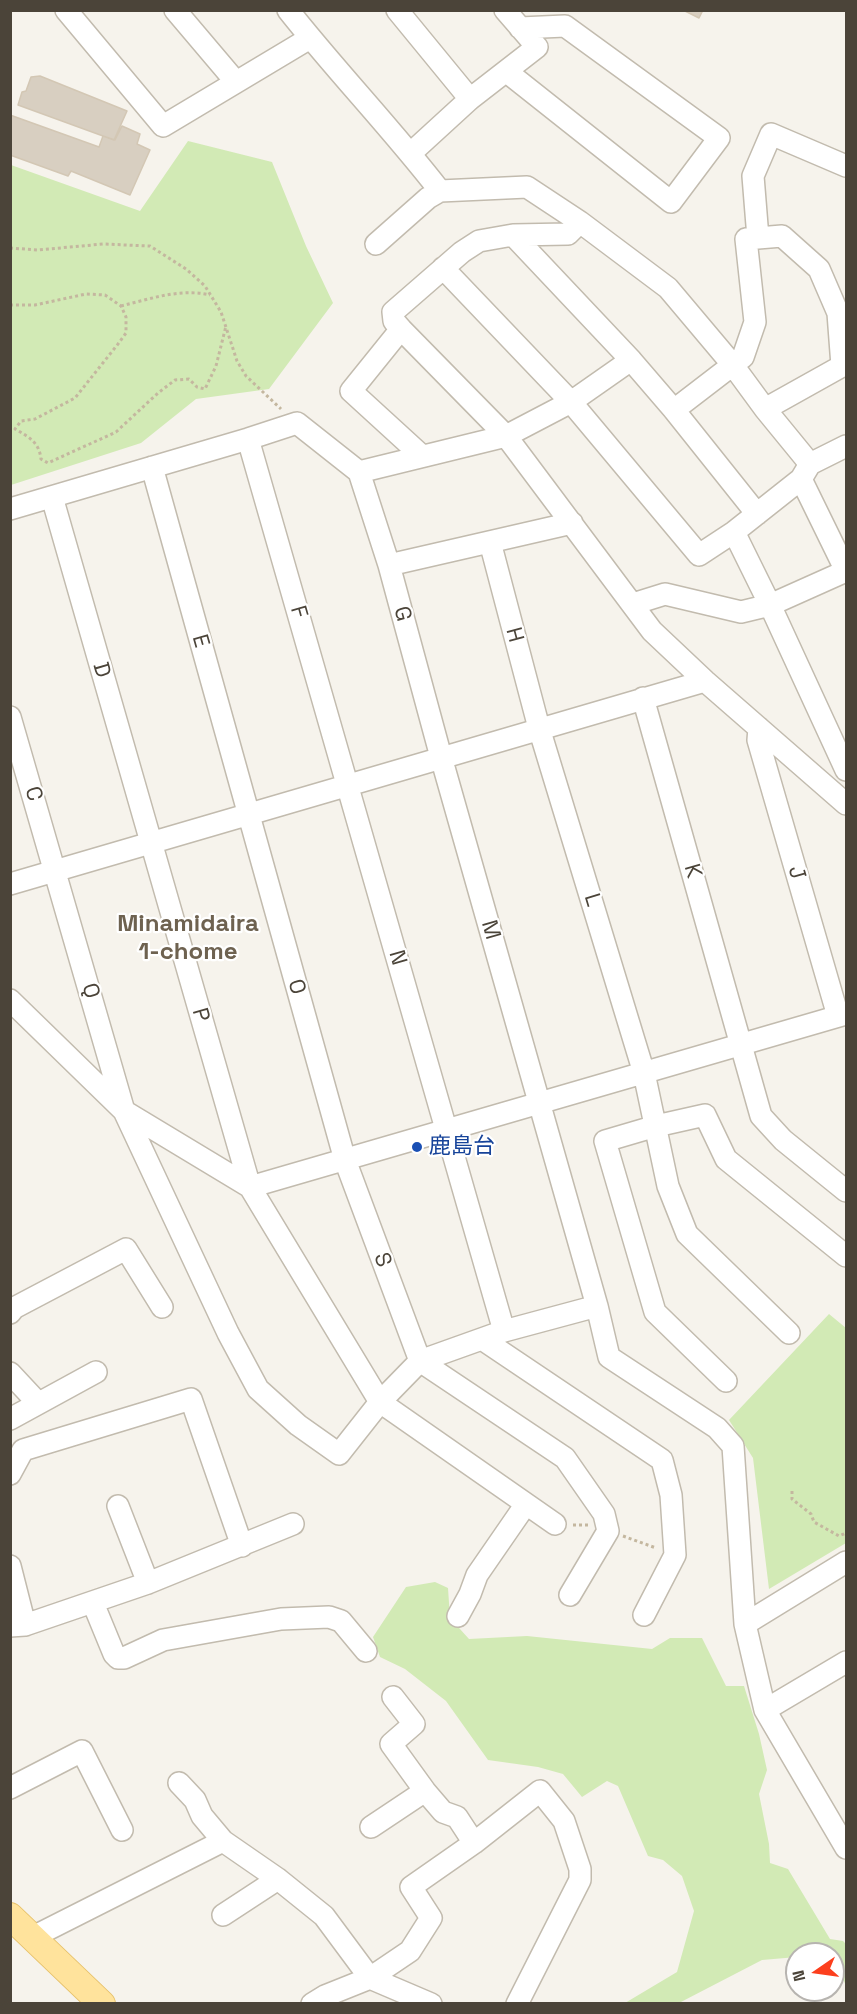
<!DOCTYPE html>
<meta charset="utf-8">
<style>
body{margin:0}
#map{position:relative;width:857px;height:2014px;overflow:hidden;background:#f6f3ec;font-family:"Space Grotesk",sans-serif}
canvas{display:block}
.frame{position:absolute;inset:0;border:12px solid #4b4439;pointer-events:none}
.north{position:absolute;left:785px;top:1942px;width:60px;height:60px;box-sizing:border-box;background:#fff;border:2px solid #b7b4b0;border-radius:50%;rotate:257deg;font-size:16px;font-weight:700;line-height:24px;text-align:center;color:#4b4439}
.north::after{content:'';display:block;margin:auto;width:21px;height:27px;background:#fc3f1d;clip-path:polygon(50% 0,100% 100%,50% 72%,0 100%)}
</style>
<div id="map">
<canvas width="857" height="2014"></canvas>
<div class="frame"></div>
<div class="north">N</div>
</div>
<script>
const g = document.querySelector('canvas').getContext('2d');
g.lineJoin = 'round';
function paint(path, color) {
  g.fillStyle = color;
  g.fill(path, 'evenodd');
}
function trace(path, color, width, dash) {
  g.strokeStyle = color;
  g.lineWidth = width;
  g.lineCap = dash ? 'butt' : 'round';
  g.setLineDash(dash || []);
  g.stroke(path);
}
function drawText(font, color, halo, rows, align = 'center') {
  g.font = font + ' "Space Grotesk","Noto Sans JP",sans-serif';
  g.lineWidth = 4.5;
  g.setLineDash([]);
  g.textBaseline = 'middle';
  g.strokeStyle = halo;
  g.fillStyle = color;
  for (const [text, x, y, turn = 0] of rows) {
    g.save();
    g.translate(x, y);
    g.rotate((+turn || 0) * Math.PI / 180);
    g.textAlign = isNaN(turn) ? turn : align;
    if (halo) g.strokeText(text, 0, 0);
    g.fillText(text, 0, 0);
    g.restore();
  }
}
const green = new Path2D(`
 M188 141 272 162 306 246 333 303 269 389 196 399 141 443 11 485V165L140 211Z
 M829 1314 846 1328V1543L769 1589 753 1458 729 1420Z
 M435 1582 448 1588 450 1618 469 1639 527 1636 652 1649 670 1638H702L726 1686H744L759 1734 767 1770 759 1794 769 1844 770 1863 788 1869 830 1939 843 1941 846 1944V1986L844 1981 833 1971V1954H797V1957L762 1960 679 2003H625L677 1972 694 1911 682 1876 663 1860 648 1856 618 1786 607 1781 582 1797 563 1774 538 1767 488 1760 446 1701 405 1669 380 1657 373 1637 406 1587Z`);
const building = new Path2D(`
 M683 10H703L699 18Z
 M40 76 127 111 114 140 18 105 22 92 26 91 31 77Z
 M10 115 99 147 103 136 115 140 122 126 140 134 137 144 150 150 130 195 71 171 68 176 10 155Z`);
const path = new Path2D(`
 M10 248 38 250 103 244 150 246 186 269 205 286 221 312 237 361 246 376 281 409
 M10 305H35L86 294 105 295 121 306 126 317V333L118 344 75 398 35 419 21 421 15 429C29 437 39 442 41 459L48 463 116 432 158 393 175 380 189 379 197 387 205 389 216 366 226 326
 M121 306C150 299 180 288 210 295
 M792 1491V1499L811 1514 814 1522 839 1536 846 1533
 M573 1525H588
 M623 1536 656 1548`);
const minor = new Path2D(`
 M66 10 163 126 310 38
 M175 10 236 82
 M288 10C337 72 392 129 440 191L527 187 580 222 568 234 513 235 479 241 462 252 393 312 394 321 401 329 351 391 421 455
 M397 10 470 99
 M507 72 671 202 719 138 565 26 520 28
 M411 153 470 99 537 47 505 10
 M580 222 668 288 732 364 765 409 810 464
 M513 235 631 360 674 410 757 514
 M758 238 753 176 771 134 846 166
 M376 244 428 198 440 191
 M443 268 571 402 699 555 734 532 801 479 810 464 846 446
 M401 329 506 436 652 631 705 681 846 804
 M674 410 743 357 755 322 746 239 782 236 819 269 838 313 842 366 765 409
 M248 439 504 1331
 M152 467 345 1160 420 1361
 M359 472 389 565 441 757 597 1306 609 1357 717 1428 733 1446 745 1624 765 1710 846 1848
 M359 472 506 436 571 402 631 360
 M801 479 846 571
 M52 497 250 1187 380 1402 555 1524
 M10 509 248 439 297 423 359 472
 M734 532 770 605 846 770
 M490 542 539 728 644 1073 668 1186 687 1234 789 1333
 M389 565 572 523
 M633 604 665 594 741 612 770 605 846 571
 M643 698 761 1116 783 1140 846 1191
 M10 717 124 1111 228 1333 258 1389 298 1425 339 1454 380 1402 420 1361 504 1331 597 1306
 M759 728 758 740 838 1016
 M10 884 705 681
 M10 1000 124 1111 250 1187 846 1014
 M10 1313 14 1308 126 1249 162 1307
 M482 1339 662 1460 671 1495 675 1555 644 1615
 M420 1361 565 1458 604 1514 608 1531 570 1595
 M10 1373 38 1403
 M726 1381 655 1312 605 1141 656 1126 705 1115 726 1159 846 1256
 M10 1419 96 1372
 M10 1474 23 1450 191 1399 242 1546
 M118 1506 148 1583
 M10 1566 25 1625
 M93 1603 114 1654 118 1658H124L163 1640 281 1619 329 1617 341 1621 366 1651
 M458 1616 470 1594 477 1575 526 1504
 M745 1624 846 1562
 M10 1626 25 1625 148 1583 293 1524
 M393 1697 414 1724 391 1744 425 1791 443 1812 457 1817 474 1843
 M765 1710 846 1662
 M179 1783 195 1800 202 1816 223 1841
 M10 1788 82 1751 122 1830
 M371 1827 425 1791
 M223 1915 278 1879
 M33 1937 223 1841 278 1879 324 1916 370 1978 431 2004
 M312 2004 325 1996 370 1978 410 1951 431 1918 411 1887 474 1843 540 1791 564 1821 580 1869V1880L517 2004`);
const major = new Path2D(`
 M10 1916 102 2004`);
const markers = [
 [417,1147,6,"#1a4fb4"]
];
const streetNames = [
 ["F",298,612,74],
 ["G",402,614,75],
 ["H",514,635,75],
 ["E",200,641,74],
 ["D",101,670,74],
 ["C",33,794,74],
 ["K",692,871,74],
 ["J",796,873,74],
 ["L",592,900,73],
 ["M",490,930,74],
 ["N",397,958,74],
 ["O",296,987,74],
 ["Q",90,991,74],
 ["P",200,1015,74],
 ["S",382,1260,70]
];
const transitNames = [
 ["鹿島台",429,1147]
];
const neighbourhoodNames = [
 ["Minamidaira",188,924],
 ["1-chome",188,952]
];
paint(green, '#d2eab5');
paint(building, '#d8cfc1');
trace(building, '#d3c7b4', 1.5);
trace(minor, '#c2bbae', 24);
trace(major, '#e6c16a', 28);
trace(path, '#c4b79f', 3, [3, 3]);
trace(minor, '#fff', 21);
trace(major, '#ffe39c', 26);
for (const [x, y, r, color] of markers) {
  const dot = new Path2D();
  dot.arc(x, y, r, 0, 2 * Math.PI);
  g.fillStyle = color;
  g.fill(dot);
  trace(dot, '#fff', 2);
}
drawText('22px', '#4b4439', '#fff', streetNames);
drawText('22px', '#164399', '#fff', transitNames, 'left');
drawText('bold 24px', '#6e6250', '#fff', neighbourhoodNames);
</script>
